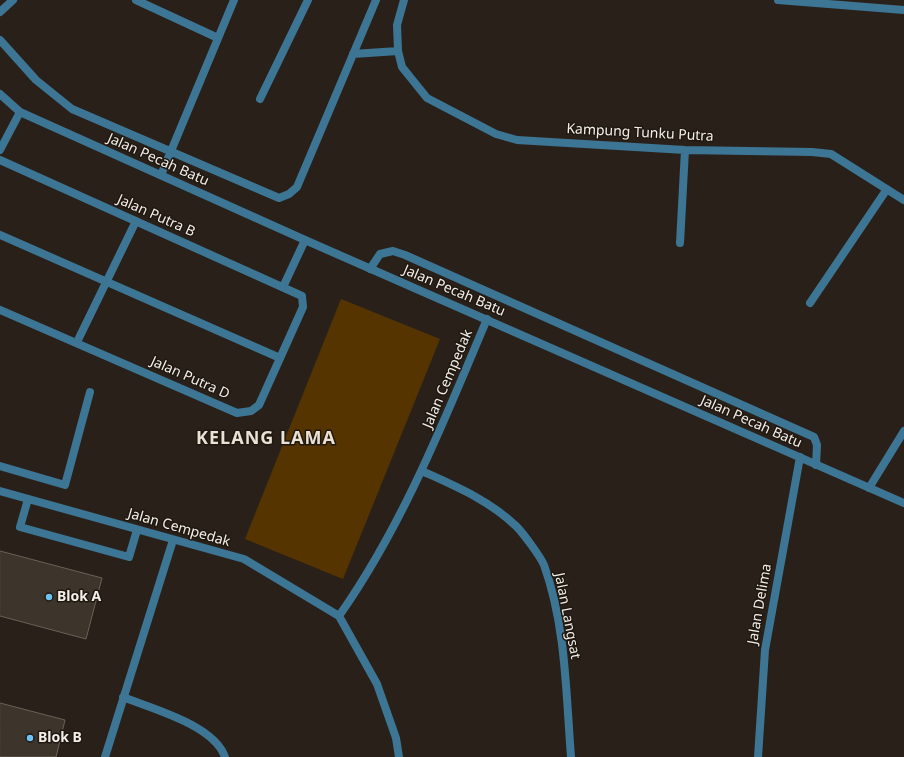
<!DOCTYPE html>
<style>
body{margin:0}
canvas{display:block;background:#292119}
</style>
<canvas width="904" height="757"></canvas>
<script>
const g = document.querySelector('canvas').getContext('2d');
g.lineJoin = 'round';
function paint(path, color) {
  g.fillStyle = color;
  g.fill(path, 'evenodd');
}
function trace(path, color, width, dash) {
  g.strokeStyle = color;
  g.lineWidth = width;
  g.lineCap = dash ? 'butt' : 'round';
  g.setLineDash(dash || []);
  g.stroke(path);
}
function drawText(font, color, halo, rows, align = 'center') {
  g.font = font + ' "Noto Sans",sans-serif';
  g.lineWidth = 3;
  g.setLineDash([]);
  g.textBaseline = 'middle';
  g.strokeStyle = halo;
  g.fillStyle = color;
  for (const [text, x, y, turn = 0] of rows) {
    g.save();
    g.translate(x, y);
    g.rotate((+turn || 0) * Math.PI / 180);
    g.textAlign = isNaN(turn) ? turn : align;
    if (halo) g.strokeText(text, 0, 0);
    g.fillText(text, 0, 0);
    g.restore();
  }
}
const green = new Path2D(`
 M341 299 440 339 343 579 245 539Z`);
const building = new Path2D(`
 M0 551 102 578 86 639 0 616Z
 M0 703 65 720 56 757H0Z`);
const service = new Path2D(`
 M260 99 308 0
 M0 235 280 358
 M77 342 136 221
 M0 466 65 485 90 392
 M28 499 20 527 129 557 137 530`);
const minor = new Path2D(`
 M136 0 218 38
 M778 0 904 10
 M0 12 13 0
 M0 40 36 80 72 109 279 198 289 194 297 187 376 0
 M398 51 402 67 427 98 496 134 517 140 685 150 812 152 831 154 904 200
 M353 54 398 51 397 25 404 0
 M0 150 20 112
 M0 160 302 296 303 307 259 405 251 411 237 413 0 310
 M161 175 234 0
 M680 243 685 150
 M370 269 380 254 393 251 405 255 814 437 817 445 816 465
 M283 287 305 240
 M810 303 887 189
 M422 471C455 486 489 500 516 526 523 533 540 556 544 565 566 626 566 694 571 757
 M869 488 904 431
 M0 491 244 559 339 616 377 684 396 738 399 757
 M339 616C403 525 444 421 487 319
 M123 697C153 709 214 725 225 757
 M105 757 173 540
 M758 757 765 650 800 457`);
const tertiary = new Path2D(`
 M0 94 20 112 305 240 904 503`);
const markers = [
 [49,597,4,"#6ec2f3"],
 [30,738,4,"#6ec2f3"]
];
const streetNames = [
 ["Kampung Tunku Putra",640,133,3],
 ["Jalan Pecah Batu",158,160,24],
 ["Jalan Putra B",156,216,24],
 ["Jalan Pecah Batu",454,291,23],
 ["Jalan Putra D",190,378,24],
 ["Jalan Cempedak",448,379,-67],
 ["Jalan Pecah Batu",751,422,24],
 ["Jalan Cempedak",179,528,16],
 ["Jalan Delima",760,604,-80],
 ["Jalan Langsat",567,616,79]
];
const poiNames = [
 ["Blok A",57,597],
 ["Blok B",38,738]
];
const districtNames = [
 ["KELANG LAMA",266,439]
];
paint(green, '#553400');
paint(building, '#3d352c');
trace(building, '#696157', 1);
trace(service, '#3d7595', 8);
trace(minor, '#3d7595', 8);
trace(tertiary, '#3d7595', 8);
for (const [x, y, r, color] of markers) {
  const dot = new Path2D();
  dot.arc(x, y, r, 0, 2 * Math.PI);
  g.fillStyle = color;
  g.fill(dot);
  trace(dot, '#1f1810', 1.5);
}
drawText('14px', '#f3eee8', '#1f1810', streetNames);
drawText('bold 14px', '#f3eee8', '#1f1810', poiNames, 'left');
g.letterSpacing = '1px';
drawText('bold 18px', '#eae0d4', '#1f1810', districtNames);
g.letterSpacing = '0px';
</script>
